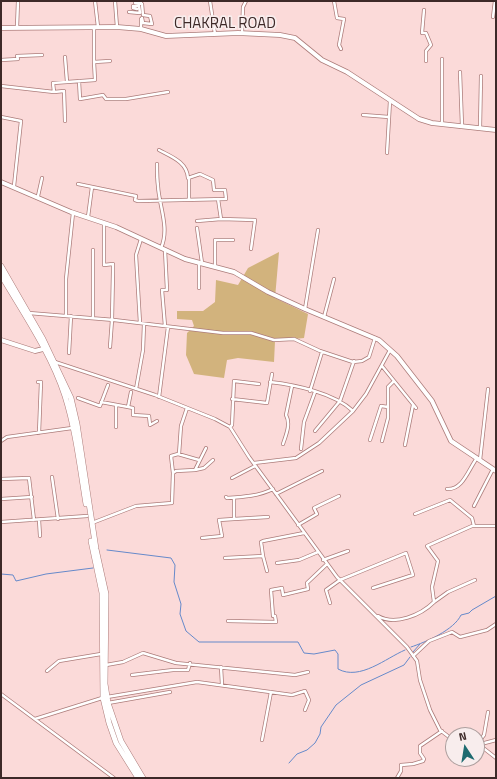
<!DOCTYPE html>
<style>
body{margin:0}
#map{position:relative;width:497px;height:779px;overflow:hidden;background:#fbdad9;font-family:"Titillium Web",sans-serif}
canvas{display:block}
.frame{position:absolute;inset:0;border:2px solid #3d2928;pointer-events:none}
.north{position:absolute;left:445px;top:727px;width:40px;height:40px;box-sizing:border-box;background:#f8eded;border:1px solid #ad9f9e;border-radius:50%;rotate:348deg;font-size:11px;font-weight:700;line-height:16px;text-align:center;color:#3d2928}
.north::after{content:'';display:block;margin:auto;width:14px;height:18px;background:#1f6b70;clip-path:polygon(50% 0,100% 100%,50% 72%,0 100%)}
</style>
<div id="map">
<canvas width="497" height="779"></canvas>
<div class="frame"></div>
<div class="north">N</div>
</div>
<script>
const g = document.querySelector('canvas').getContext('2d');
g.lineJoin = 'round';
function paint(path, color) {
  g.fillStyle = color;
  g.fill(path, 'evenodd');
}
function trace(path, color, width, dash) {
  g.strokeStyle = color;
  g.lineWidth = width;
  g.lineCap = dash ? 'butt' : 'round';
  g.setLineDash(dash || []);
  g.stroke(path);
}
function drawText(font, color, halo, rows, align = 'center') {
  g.font = font + ' "Titillium Web",sans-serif';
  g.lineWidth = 3.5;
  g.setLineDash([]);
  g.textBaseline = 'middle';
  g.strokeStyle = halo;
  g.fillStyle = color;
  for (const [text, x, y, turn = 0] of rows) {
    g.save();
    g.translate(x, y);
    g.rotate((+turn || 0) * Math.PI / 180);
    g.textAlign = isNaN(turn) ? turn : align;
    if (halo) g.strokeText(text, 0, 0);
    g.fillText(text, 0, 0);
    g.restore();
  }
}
const green = new Path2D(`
 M279 252 275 298 308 314 304 338 275 341 274 362 238 358 227 360 224 378 194 374 186 355 187 333 194 326 192 320 177 319V311H203L215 302 216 280 238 285 248 268Z`);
const stream = new Path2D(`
 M107 550 171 558 175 565 174 582 181 604 180 614 186 631 199 642H298L304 653 314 654 335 650 338 654V669C360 681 386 658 405 650
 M1 574 13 575 16 581 46 574 93 568
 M411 647C426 642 454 630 461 615L469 613 472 610 496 596
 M413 652 420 644
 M289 763 297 754 307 750 315 743 320 734 321 727 336 705 361 685 404 665 410 657`);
const street = new Path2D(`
 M95 1 98 27
 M115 1 117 27
 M135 1V3L142 4 143 15 150 16 152 24 143 23 142 18
 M137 1 141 2
 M210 1 215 34
 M334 1 337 18 344 19 339 45 341 49
 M424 10 422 33H426L431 45 426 51V61
 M129 12 140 13 139 6H133V8L137 9
 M493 17 495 1
 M141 19V29
 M17 27 18 1
 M94 27V62L110 61
 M242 33 243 7 246 1
 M65 57 67 82
 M442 59V124
 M1 60 18 59 17 56 42 55
 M460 72 462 126
 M79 81 80 99 103 95 106 99H126L168 92
 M1 86 54 92 64 91 65 121
 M54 92 53 83 95 80 94 62
 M363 115 389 117
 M1 117 21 121 14 186
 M480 128 481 76
 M387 153 390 101
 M157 164C157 171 157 179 158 186 159 206 170 228 161 248
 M189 178V199
 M78 184 136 196 135 200 138 201 226 199 225 190H214L213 180 200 174 188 178C187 162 172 157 159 150
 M38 196 42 178
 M218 199 221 219 255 220 251 249
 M88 217 92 187
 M197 221 221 219
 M104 223V265L113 264V272L112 320 110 347
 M197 228 202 263
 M165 250 167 290H162L165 326
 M215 266V240H233
 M199 288V263
 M305 309 318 230
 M29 313 114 320 223 333H251L274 340 294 339 320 351 353 362 362 361 369 357 375 338
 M66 316V279L73 213
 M324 317 334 279
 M93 318V250
 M140 323 136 255 141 239
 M69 353 71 316
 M55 362 155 395 215 419 230 427 249 457 337 577 407 647 417 661 420 680 430 710 440 730 453 740
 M382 366 416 408
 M38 382H41L39 433
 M270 382C296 385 334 393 353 411
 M136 389 143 350 144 324
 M310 391 322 352
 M131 392 128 407 133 408V415L149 416 150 425 157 421
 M159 397 168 327
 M78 398 100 406 108 385
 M232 399 267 403 272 374
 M101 402 128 407
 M116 405V427
 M230 427 232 425 234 381 259 384
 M315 431 340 401 354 361
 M370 440 381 406 388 407
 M1 441 7 437 72 428
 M382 441 388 418V387L394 381
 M283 444C286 435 291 424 286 415L292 386
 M405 445 413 405
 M301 449 304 422 315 392
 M179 454 181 426 187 408
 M480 460 488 389
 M254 463 296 458 319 443 353 411 366 394 390 350
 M195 470 204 468 213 460
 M173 473 176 471 195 470 206 448
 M52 477 58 519
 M232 478 255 466
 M1 479 29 478 34 520
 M447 489C463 490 468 470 477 458
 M276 494 322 471
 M226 497 227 498C243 497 259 496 273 489
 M234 498V519L268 517
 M1 499 32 497
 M474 506 493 469
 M415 514 450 500 472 518 474 526
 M39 520 40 536
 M1 522 87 516
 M92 523 136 506 172 503 173 473 171 456 178 454 199 460
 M298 525 317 514 314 508 339 496
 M202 538 222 536 219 520 234 519
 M263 556 267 571
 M225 558 263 556 261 542 263 541 304 533
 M323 560 348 551
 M277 563 299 560 318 552
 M434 602 448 592 475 580
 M330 603 326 590 340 580 406 553 413 575 373 588
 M378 616C395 626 421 615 434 602L432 587 438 561 427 546 472 526H496
 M228 621 276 622 275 616H273L271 590 282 588 283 595 308 589 307 583 327 564
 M413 656 429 641 452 632 460 637 487 630 496 624
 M106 665 123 662 143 653 176 663 295 675 308 672
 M221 667 222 685
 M47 671 59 661 101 654
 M132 675 173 670H188L190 663
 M1 694 114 778
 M107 697 197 682 292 695 305 691 309 700 305 710
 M108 703 170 692
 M35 719 102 698
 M262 740 271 692
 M477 744 484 735 488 712
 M477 745 496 740
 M477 746 482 747 496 758
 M397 778 401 771V765L413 764 423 761 424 759 420 753V746L442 731`);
const secondary = new Path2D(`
 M1 28 117 27 141 29 166 36 238 33 280 35 295 38 322 60 347 72 419 119 432 123 496 130
 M1 182 71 212 116 227 185 259 234 272 268 292 305 309 379 340 397 356 432 401 451 441 496 471
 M1 340 35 351 47 348`);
const highway = new Path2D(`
 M1 266 43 339 71 398 77 424 96 549 106 594 105 684 108 703 121 741 143 778
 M1 275C24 314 51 353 65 396 76 431 80 468 86 504
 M91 541 102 593 103 698 109 723 116 743 138 778`);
const streetNames = [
 ["CHAKRAL ROAD",225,24]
];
paint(green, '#d2b37d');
trace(stream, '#6589ca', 1);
trace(street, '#ac7c7a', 4);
trace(secondary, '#ac7c7a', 5.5);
trace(highway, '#ac7c7a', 6);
trace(street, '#fff', 2.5);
trace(secondary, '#fff', 4);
trace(highway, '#fff', 5);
drawText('15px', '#3d2928', '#f8eded', streetNames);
</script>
